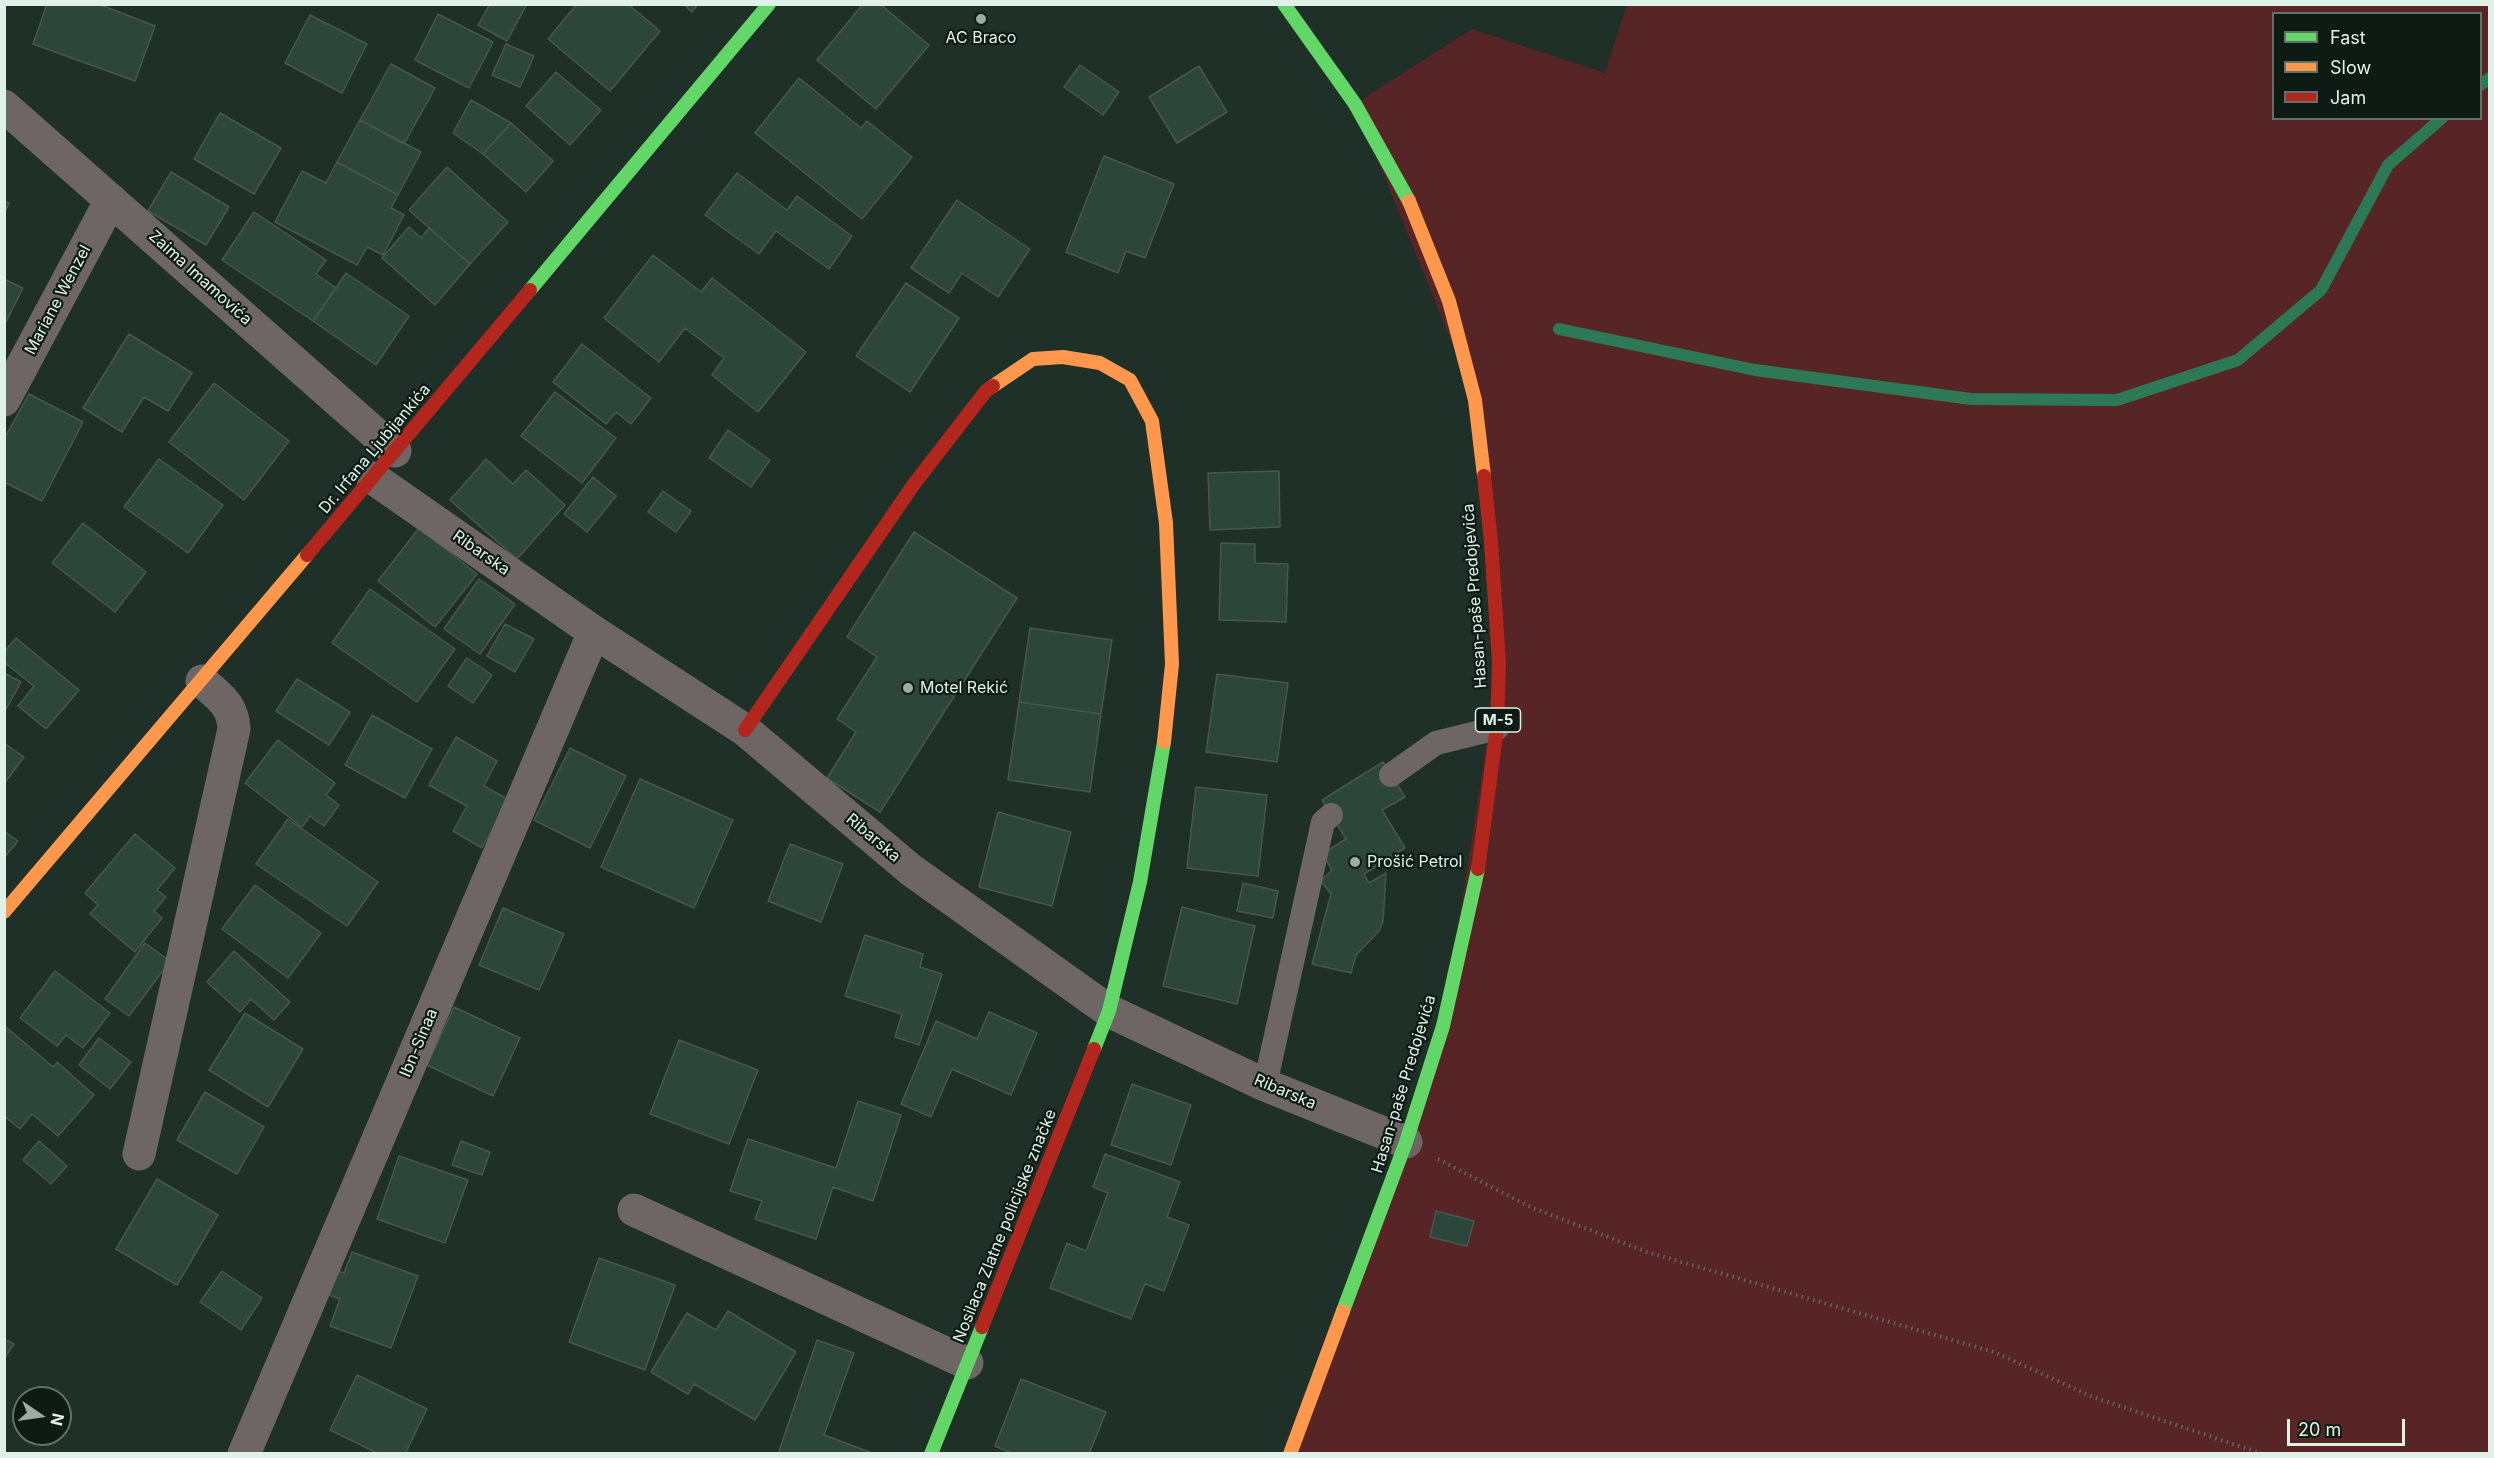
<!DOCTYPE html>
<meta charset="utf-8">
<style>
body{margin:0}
#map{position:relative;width:2494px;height:1458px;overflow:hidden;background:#1e3027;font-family:Inter,sans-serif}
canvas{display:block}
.frame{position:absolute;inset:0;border:6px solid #e0f2e7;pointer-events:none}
.legend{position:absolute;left:2272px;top:12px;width:210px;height:108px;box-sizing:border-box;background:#0e1b14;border:2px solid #627168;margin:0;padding:8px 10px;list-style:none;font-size:18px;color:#e0f2e7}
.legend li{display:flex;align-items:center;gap:12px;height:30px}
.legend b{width:30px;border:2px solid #627168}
.north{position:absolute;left:12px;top:1386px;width:60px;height:60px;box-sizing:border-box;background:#0e1b14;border:2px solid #627168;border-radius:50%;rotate:103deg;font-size:16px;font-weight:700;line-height:24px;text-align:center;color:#e0f2e7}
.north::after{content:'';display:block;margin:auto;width:21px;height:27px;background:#9caea4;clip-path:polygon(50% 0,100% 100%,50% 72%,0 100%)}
.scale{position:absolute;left:2287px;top:1419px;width:118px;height:27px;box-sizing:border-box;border:3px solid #e0f2e7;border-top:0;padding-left:8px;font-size:18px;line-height:21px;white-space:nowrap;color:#e0f2e7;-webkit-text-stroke:4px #0e1b14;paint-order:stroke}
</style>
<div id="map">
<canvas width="2494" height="1458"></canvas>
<div class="frame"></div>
<ul class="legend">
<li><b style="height:8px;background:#63d668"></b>Fast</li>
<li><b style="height:8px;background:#ff974d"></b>Slow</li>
<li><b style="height:8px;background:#b3261e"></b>Jam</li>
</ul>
<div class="north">N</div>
<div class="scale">20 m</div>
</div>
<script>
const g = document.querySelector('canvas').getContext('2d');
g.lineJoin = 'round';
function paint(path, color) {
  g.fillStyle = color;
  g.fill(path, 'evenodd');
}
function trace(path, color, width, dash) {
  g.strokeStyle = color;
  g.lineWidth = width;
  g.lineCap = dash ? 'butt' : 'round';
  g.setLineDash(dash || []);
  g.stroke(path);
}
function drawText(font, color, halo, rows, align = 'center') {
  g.font = font + ' Inter,sans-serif';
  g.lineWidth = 4.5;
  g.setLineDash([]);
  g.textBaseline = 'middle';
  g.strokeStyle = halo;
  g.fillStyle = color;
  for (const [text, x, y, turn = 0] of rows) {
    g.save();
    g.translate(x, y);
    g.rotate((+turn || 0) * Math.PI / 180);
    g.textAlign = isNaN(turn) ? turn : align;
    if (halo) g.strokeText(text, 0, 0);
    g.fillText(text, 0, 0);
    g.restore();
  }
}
const green = new Path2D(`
 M1627 5H2489V1453L1290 1454 1443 1026 1499 663 1475 400 1355 104 1472 29 1605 73ZM2274 14H2480V118H2274Z`);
const stream = new Path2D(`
 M2480 85 2490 78
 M1559 329 1755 370 1971 399 2117 400 2238 360 2321 290 2388 165 2442 118`);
const building = new Path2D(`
 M47 4H98L155 26 135 81 33 44Z
 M490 4H527L507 41 478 25Z
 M577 4H628L660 31 610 91 548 39Z
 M684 4H698L692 12Z
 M863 4H880L929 45 876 109 817 60Z
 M438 14 493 42 469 88 415 60Z
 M310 15 367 44 342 93 285 63Z
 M506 44 534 56 520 87 492 75Z
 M391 64 435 88 404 144 360 120Z
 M1080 65 1119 92 1103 115 1064 87Z
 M1199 66 1227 112 1177 143 1149 97Z
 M556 72 601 110 570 145 526 106Z
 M799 78 861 128 867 121 912 157 862 219 755 133Z
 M471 100 511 123 483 154 453 133Z
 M220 113 281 148 254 194 194 159Z
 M360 120 421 152 398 195 337 162Z
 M511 123 553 161 526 192 483 154Z
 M1104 156 1174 184 1145 258 1126 251 1118 273 1066 252Z
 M337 162 398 195 391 208 404 215 383 255 367 247 357 265 275 222 302 171 326 183Z
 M447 167 508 222 470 264 409 210Z
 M171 172 229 207 206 245 148 211Z
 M737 173 787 210 797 196 852 236 829 269 776 231 759 254 705 215Z
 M957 200 1030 249 998 297 962 273 949 293 911 268Z
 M4 201 9 203 4 215Z
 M254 212 326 260 316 274 336 288 313 321 222 260Z
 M409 227 421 238 429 228 470 264 435 305 382 258Z
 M653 255 701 292 712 278 806 352 758 412 712 375 724 358 685 328 659 362 604 318Z
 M346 273 409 316 376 365 313 321Z
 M4 279 23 288 4 326Z
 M906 283 959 318 910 392 856 356Z
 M129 334 192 373 168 411 144 397 122 432 83 408Z
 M582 344 651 398 631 424 616 412 606 424 553 382Z
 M214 383 289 441 244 500 169 442Z
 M555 392 616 438 582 483 521 436Z
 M29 394 83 422 42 501 4 482V439Z
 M728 430 770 460 751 487 709 458Z
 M159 459 223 505 188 553 124 507Z
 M486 459 513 484 526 470 565 505 517 559 450 500Z
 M1279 471 1280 527 1210 530 1208 473Z
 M593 477 616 496 587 532 564 514Z
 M663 491 691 511 676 532 648 512Z
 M83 523 146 572 115 612 52 563Z
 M419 528 477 574 435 627 378 581Z
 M914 532 1017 598 880 812 827 778 856 732 837 719 877 657 847 637Z
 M1221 543 1255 544V563L1288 564 1286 622 1219 620Z
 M479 579 515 604 480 654 444 629Z
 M370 589 455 649 417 702 332 643Z
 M505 624 534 639 515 672 487 656Z
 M1030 628 1112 640 1101 714 1019 702Z
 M16 638 79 690 46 729 18 706 34 686 4 662V652Z
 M467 658 492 675 473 703 448 686Z
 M4 673 21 682 4 713Z
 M1217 674 1288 683 1277 762 1206 752Z
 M297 679 350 712 329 745 276 711Z
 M1019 702 1101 714 1090 792 1008 780Z
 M372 715 432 749 405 798 345 765Z
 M456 737 497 761 484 786 509 800 482 848 453 831 467 806 429 785Z
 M278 740 335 783 326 795 339 805 324 826 310 816 302 827 245 783Z
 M4 743 24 757 4 784Z
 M570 748 626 776 590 848 534 820Z
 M1383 762 1405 797 1382 810 1405 848 1364 874 1369 883 1386 873 1383 922 1379 931 1356 955 1351 973 1312 964 1331 894 1321 881 1332 870 1322 854 1346 839 1322 800Z
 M640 779 733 820 694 908 601 867Z
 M1196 787 1267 795 1258 876 1187 868Z
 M998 812 1071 832 1052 906 979 887Z
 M288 819 378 882 347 926 256 864Z
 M4 831 18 841 4 858Z
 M135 834 175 868 157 890 166 897 154 911 162 918 135 952 90 914 98 905 85 893Z
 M790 844 843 864 821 922 768 901Z
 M1243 883 1278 891 1273 918 1237 911Z
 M255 885 321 933 288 978 222 929Z
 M1182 907 1255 926 1237 1004 1163 986Z
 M503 908 564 934 539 990 479 965Z
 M865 935 923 954 920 967 942 974 919 1045 895 1037 902 1014 845 996Z
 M145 943 170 961 129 1016 105 999Z
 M234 951 290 1002 274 1020 251 999 240 1012 207 982Z
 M55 971 110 1013 83 1048 66 1035 57 1046 20 1018Z
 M454 1007 520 1038 493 1096 427 1065Z
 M989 1012 1037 1033 1011 1095 952 1069 931 1117 901 1104 936 1021 977 1039Z
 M245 1013 303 1049 268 1107 209 1070Z
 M6 1027 53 1067 57 1062 94 1095 58 1136 32 1114 20 1129 4 1116V1029Z
 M99 1038 131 1062 110 1089 79 1065Z
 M679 1040 758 1070 729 1144 650 1114Z
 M1132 1084 1191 1105 1171 1165 1111 1145Z
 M205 1092 264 1127 237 1174 177 1140Z
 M858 1101 901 1115 873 1201 833 1187 816 1239 755 1219 762 1201 730 1191 748 1139 836 1168Z
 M39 1141 67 1166 51 1184 23 1160Z
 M461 1141 490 1152 482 1175 452 1165Z
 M1105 1154 1180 1182 1167 1217 1189 1225 1164 1291 1145 1284 1131 1319 1050 1288 1067 1243 1086 1251 1108 1193 1093 1187Z
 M399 1156 468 1180 445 1243 377 1219Z
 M157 1179 218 1215 177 1285 116 1249Z
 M1436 1211 1474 1221 1467 1246 1430 1237Z
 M352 1252 418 1276 391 1348 330 1326 340 1299 324 1293 333 1269 344 1273Z
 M599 1258 675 1285 645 1370 569 1342Z
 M222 1271 262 1298 241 1330 200 1302Z
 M728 1311 796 1352 755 1420 694 1384 688 1394 651 1372 687 1313 716 1330Z
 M4 1339 14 1344 4 1359Z
 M817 1340 854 1353 824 1435 875 1454H778Z
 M357 1375 427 1409 405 1454H379L330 1430Z
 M1021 1379 1106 1412 1089 1454H1013L995 1446Z`);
const path = new Path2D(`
 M1438 1159 1528 1206 1647 1252 1994 1352 2093 1397 2263 1454`);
const lane = new Path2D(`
 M1391 775 1436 743 1497 728
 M1265 1085 1323 822 1331 815`);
const street = new Path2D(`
 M4 106 395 451
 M4 400 111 200
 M373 478 594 632 745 730 911 870 1109 1011 1265 1085 1406 1142
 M139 1154 234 729C233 704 219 697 202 681
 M634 1210 967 1363
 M244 1454 594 632`);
const fast = new Path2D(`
 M1284 4 1355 104 1409 201
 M530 290 769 4
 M1094 1049 1109 1011 1140 882 1164 742
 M1343 1311 1406 1142 1443 1026 1478 869
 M931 1454 982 1327`);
const slow = new Path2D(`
 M1409 201 1449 301 1475 400 1484 476
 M993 386 1033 359 1063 357 1100 363 1130 380 1152 421 1166 523 1172 664 1164 742
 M4 912 307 555
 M1290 1454 1343 1311`);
const jam = new Path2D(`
 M307 555 530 290
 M745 730 914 484 986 391 993 386
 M1478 869 1497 728 1499 663 1491 542 1484 476
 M982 1327 1094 1049`);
const markers = [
 [981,19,6,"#9caea4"],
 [908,688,6,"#9caea4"],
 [1355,862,6,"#9caea4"]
];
const shields = [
 [1498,720,45]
];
const shieldNames = [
 ["M-5",1498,720]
];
const poiNames = [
 ["AC Braco",981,38,"center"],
 ["Motel Rekić",920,688],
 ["Prošić Petrol",1367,862]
];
const streetNames = [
 ["Zaima Imamovića",200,278,42],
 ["Mariane Wenzel",58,300,-62],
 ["Dr. Irfana Ljubijankića",375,449,-50],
 ["Ribarska",481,553,35],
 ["Hasan-paše Predojevića",1475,596,-94],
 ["Ribarska",873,838,40],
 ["Ibn-Sinaa",419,1043,-67],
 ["Hasan-paše Predojevića",1404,1084,-73],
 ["Ribarska",1285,1092,23],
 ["Nosilaca Zlatne policijske značke",1005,1226,-68]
];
paint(green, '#572525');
trace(stream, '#2d7855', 12);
paint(building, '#2d463c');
trace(building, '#48564f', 1.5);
trace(path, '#636662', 4, [1.5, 4.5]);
trace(lane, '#6e6664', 24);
trace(street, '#6e6664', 33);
trace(fast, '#63d668', 14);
trace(slow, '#ff974d', 14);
trace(jam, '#b3261e', 14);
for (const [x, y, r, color] of markers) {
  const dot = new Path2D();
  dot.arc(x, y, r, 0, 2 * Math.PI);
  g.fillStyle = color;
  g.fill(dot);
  trace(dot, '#0e1b14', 2);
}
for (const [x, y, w] of shields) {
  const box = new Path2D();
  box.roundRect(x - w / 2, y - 12, w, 24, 4.5);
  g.fillStyle = '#0e1b14';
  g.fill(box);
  trace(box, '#e0f2e7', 1.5);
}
drawText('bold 15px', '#e0f2e7', null, shieldNames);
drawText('16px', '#e0f2e7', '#0e1b14', poiNames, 'left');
drawText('16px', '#e0f2e7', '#0e1b14', streetNames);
</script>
